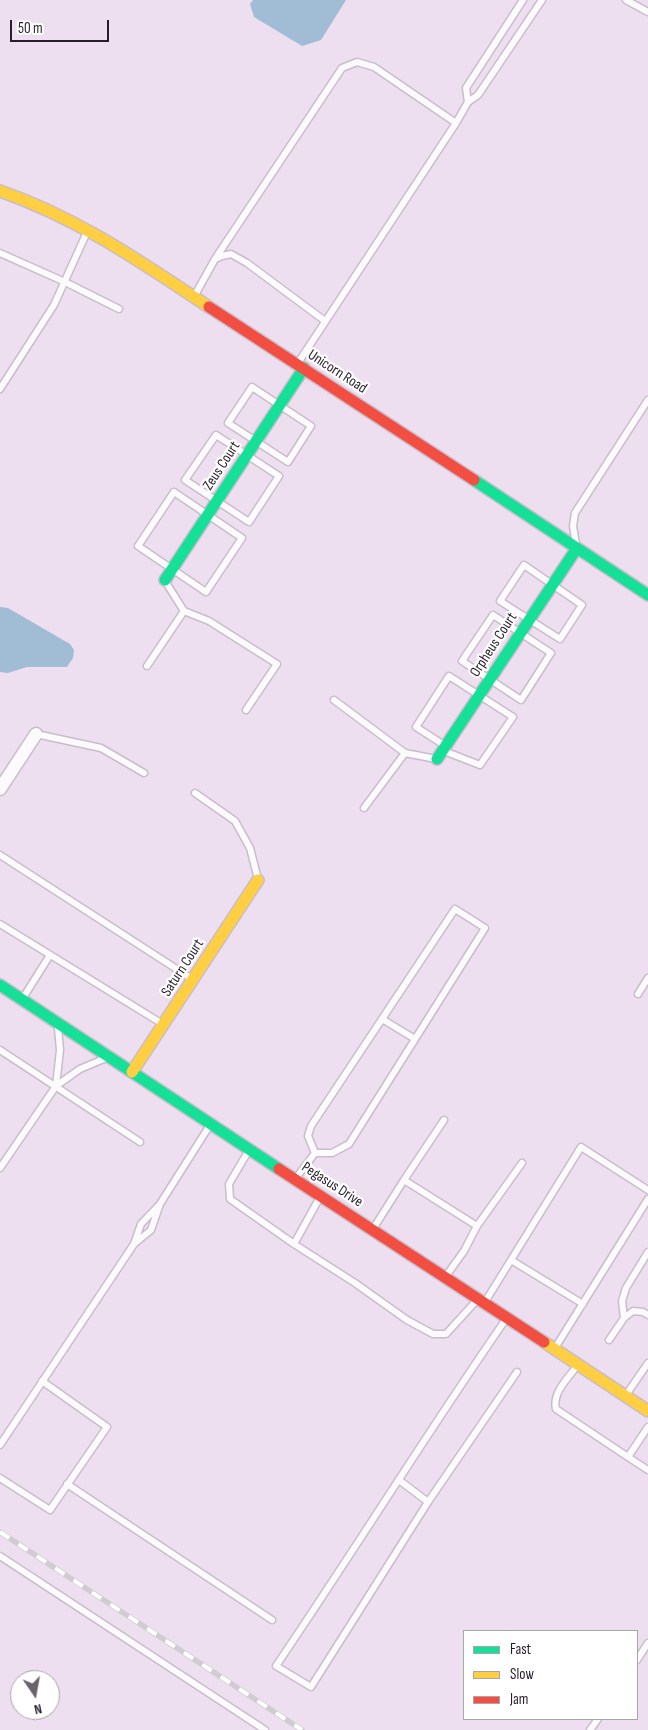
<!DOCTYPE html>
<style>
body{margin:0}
#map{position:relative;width:648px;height:1730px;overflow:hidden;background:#eddff0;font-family:"Sofia Sans Condensed",sans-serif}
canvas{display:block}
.legend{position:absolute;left:463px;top:1630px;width:175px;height:90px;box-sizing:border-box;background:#fff;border:1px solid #a9a5aa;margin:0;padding:6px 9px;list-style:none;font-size:15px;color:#271e2a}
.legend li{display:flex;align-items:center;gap:10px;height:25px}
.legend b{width:25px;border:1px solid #a9a5aa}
.north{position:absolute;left:10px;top:1670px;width:50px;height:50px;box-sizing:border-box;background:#fff;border:1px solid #a9a5aa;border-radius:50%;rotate:168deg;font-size:14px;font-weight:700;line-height:20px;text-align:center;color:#271e2a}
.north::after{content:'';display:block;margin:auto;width:18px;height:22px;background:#6c626f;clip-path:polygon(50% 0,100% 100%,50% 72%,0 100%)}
.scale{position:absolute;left:10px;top:20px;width:99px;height:22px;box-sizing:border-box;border:2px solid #271e2a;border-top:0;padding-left:6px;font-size:15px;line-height:18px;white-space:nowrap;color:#271e2a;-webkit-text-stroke:4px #fff;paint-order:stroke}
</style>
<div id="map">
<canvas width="648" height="1730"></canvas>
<ul class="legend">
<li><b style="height:6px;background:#16e098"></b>Fast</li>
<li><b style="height:6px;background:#ffcf43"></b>Slow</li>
<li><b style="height:6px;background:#f24e42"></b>Jam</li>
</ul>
<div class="north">N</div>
<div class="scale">50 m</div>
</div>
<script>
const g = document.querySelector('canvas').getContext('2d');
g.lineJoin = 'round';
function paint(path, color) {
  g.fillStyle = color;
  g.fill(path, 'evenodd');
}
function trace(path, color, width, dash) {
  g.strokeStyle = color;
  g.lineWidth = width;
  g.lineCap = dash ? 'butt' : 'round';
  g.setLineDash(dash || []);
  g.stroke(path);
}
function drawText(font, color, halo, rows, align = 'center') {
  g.font = font + ' "Sofia Sans Condensed",sans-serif';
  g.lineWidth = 4.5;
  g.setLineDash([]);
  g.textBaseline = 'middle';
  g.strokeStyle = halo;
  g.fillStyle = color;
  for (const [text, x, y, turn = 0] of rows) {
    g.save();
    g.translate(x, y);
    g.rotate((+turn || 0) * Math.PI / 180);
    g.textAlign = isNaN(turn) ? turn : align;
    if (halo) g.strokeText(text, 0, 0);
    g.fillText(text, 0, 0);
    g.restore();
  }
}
const water = new Path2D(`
 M253 0H346L321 40 302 46 254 17 250 4Z
 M0 607 8 608 70 644 74 650 73 658 67 667H27L8 673 0 672Z`);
const lane = new Path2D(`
 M626 0 648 12
 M468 102 466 88 523 0
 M0 253 65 282 119 309
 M215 259 342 68 357 62 374 67 456 123
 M195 295 215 259 222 256 231 254 247 263 325 321
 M298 363 456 123 468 102 478 95 542 0
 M252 387 311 426 288 462 228 423Z
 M0 389 54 305 87 232
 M216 435 279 476 249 522 185 480Z
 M174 492 242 538 206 592 138 546Z
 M576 544 573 526 575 513 648 400
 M524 565 582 605 560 639 500 601Z
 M184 611 209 621 277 664 246 710
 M493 615 551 653 521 700 462 661Z
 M147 666 184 611 165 581
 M334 700 405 753 436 759
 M36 734 101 748 144 773
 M444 751 480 765 513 717 449 676 416 727 444 745
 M195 793 235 821 250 848 258 879
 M364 808 405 753
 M0 855 192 979
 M0 924 161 1023
 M638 994 648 978
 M23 998 50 955
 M382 1019 415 1039
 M0 1050 140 1142
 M56 1086 60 1050 58 1028
 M249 1150 229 1184 230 1199 294 1244 355 1283 407 1320 433 1334H446L477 1300
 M0 1168 56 1086 80 1069 106 1058
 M296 1178 315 1153H332L349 1144 485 928 455 909 311 1126 308 1136 315 1153
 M404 1180 444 1120
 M477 1226 522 1163
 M373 1229 404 1180 477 1226 464 1251 446 1276
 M134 1244 141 1224 160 1204 210 1125
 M294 1244 320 1197
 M511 1260 583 1304
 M485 1302 581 1147 648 1190
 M624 1318 622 1301 626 1288 648 1252
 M506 1319C427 1433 354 1551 276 1666L311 1687 428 1502 517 1372
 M609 1340 624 1318 633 1311 643 1312 648 1315
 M555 1348 648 1199
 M577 1366C568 1378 552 1393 556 1409L628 1457
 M626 1395 648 1363
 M648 1427 628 1457 648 1470
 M0 1445 134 1244 151 1230 160 1204
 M0 1478 50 1510 107 1427 42 1381
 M399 1480 428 1502
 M67 1484 272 1620
 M0 1556 265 1730
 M637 1660 648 1643
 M590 1730 598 1719`);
const street = new Path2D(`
 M0 789 36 734`);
const fast = new Path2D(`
 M474 480 648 595
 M165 580 304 368
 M437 759 577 548
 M0 985 279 1169`);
const slow = new Path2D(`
 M0 191C78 218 141 262 209 307
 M132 1072 258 880
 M544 1342 648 1411`);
const jam = new Path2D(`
 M209 307 474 480
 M279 1169 544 1342`);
const rail = new Path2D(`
 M0 1532 302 1730`);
const streetNames = [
 ["Unicorn Road",337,372,33],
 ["Zeus Court",222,466,-57],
 ["Orpheus Court",494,645,-57],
 ["Saturn Court",183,968,-57],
 ["Pegasus Drive",332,1185,33]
];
paint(water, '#a1bdd5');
trace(lane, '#c9bdcb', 9);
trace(street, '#c9bdcb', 15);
trace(fast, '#c9bdcb', 14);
trace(slow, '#c9bdcb', 14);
trace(jam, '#c9bdcb', 14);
trace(lane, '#fcfafd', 6);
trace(street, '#fcfafd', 12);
trace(fast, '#16e098', 11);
trace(slow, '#ffcf43', 11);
trace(jam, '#f24e42', 11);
trace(rail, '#d0ccd1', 5.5);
trace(rail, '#fff', 4, [11]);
drawText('15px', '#271e2a', '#fff', streetNames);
</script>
